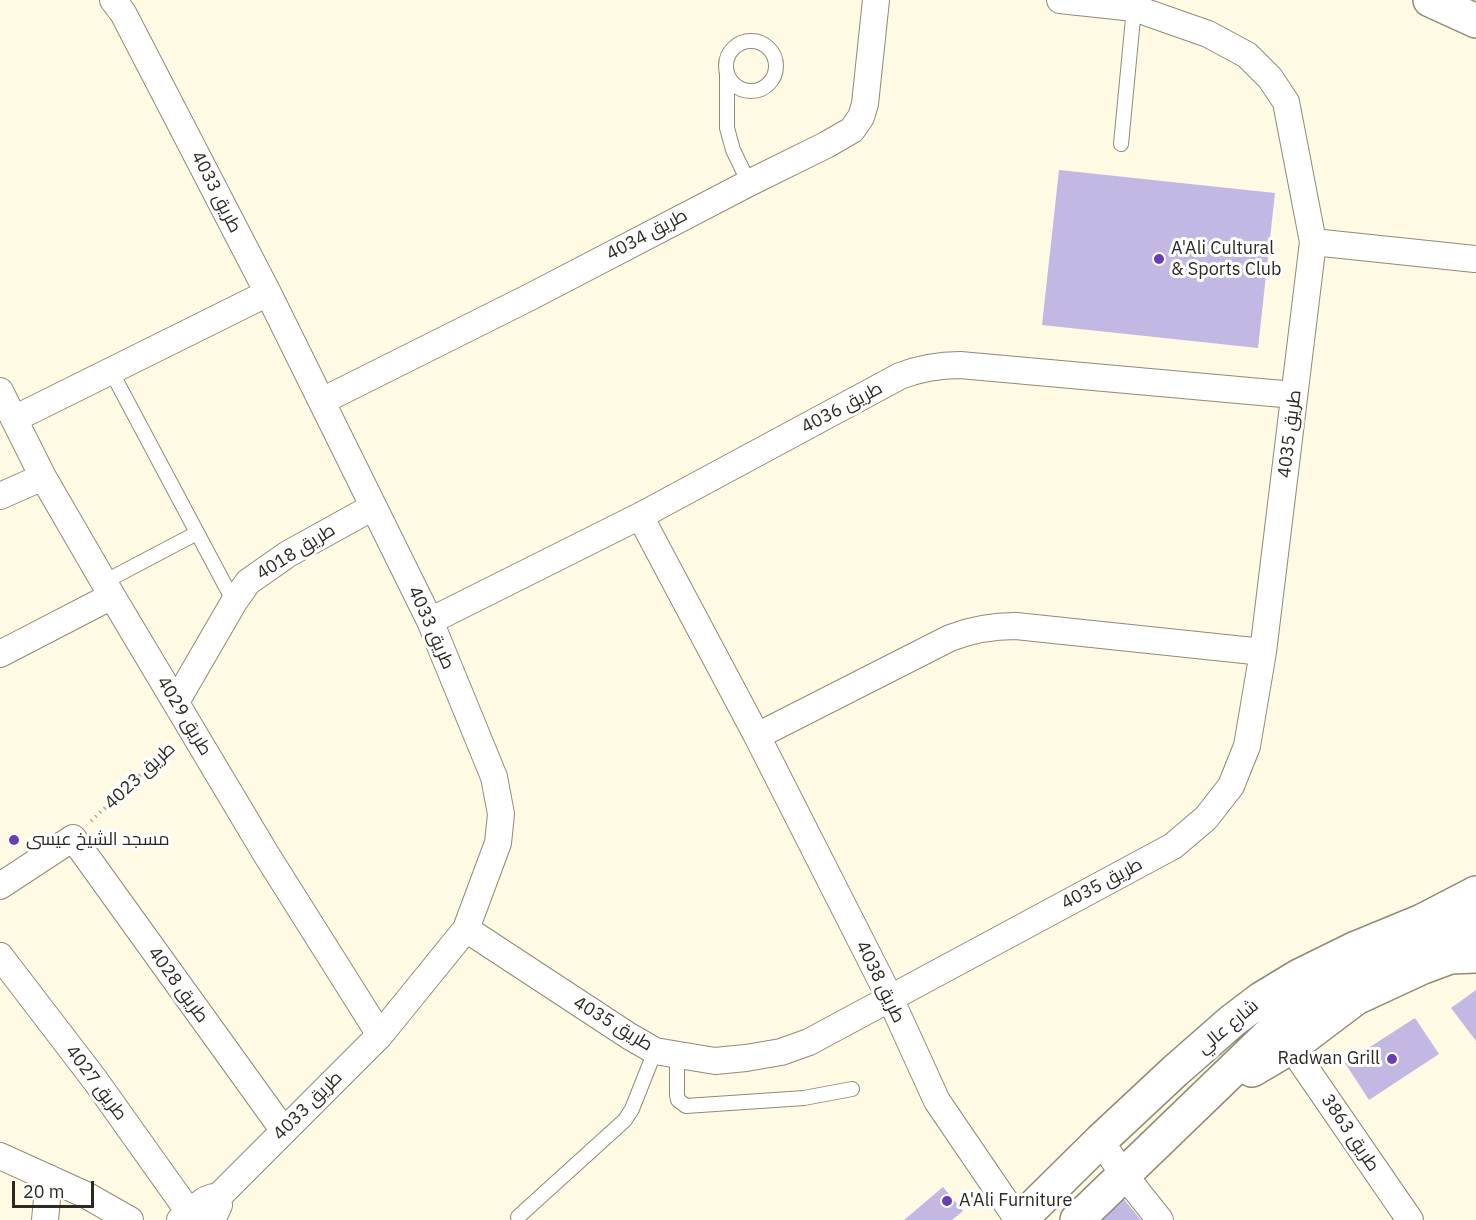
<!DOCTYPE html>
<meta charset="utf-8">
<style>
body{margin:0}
#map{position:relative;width:1476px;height:1220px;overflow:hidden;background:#fffae3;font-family:"IBM Plex Sans",sans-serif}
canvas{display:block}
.scale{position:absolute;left:12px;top:1181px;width:82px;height:27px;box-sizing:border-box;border:3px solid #2c2921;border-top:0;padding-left:8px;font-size:18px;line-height:21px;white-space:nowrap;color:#2c2921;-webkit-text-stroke:4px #fff;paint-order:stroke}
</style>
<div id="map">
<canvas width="1476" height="1220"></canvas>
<div class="scale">20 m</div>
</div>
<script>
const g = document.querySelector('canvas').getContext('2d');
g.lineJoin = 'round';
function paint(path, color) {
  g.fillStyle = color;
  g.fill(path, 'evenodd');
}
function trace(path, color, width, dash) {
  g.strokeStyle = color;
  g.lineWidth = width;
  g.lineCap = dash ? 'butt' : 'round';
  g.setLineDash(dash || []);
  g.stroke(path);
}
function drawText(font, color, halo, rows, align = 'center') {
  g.font = font + ' "IBM Plex Sans",Cairo,sans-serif';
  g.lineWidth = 6;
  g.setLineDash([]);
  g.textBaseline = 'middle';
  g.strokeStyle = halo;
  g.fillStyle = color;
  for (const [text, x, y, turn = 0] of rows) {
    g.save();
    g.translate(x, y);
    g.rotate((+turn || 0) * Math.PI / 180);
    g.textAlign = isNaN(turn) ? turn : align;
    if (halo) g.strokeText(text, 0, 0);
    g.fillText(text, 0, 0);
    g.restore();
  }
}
const building = new Path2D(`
 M1059 170 1275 193 1258 348 1042 325Z
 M1476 990V1041L1451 1008Z
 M1415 1018 1439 1054 1369 1100 1345 1063Z
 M943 1187 963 1211 952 1220H904Z
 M1122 1197 1141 1220H1094Z`);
const path = new Path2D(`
 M91 821 171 746`);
const service = new Path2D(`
 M726 66a25 25 0 1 1 50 0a25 25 0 1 1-50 0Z
 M727 72V128L733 150 749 183
 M1121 144 1134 8
 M111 371 234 602
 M104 582 197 533
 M677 1056V1095L678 1100 686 1106 804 1098 852 1089
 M518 1217 625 1120 632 1109 655 1051`);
const minor = new Path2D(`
 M113 0 123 13 268 293 430 621 494 777 501 814 498 843 466 929 380 1035 217 1198 213 1197 205 1200 180 1220
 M1313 242 1475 259
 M0 391 43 477 112 596 266 854 380 1035
 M322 401 530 297 749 183 826 145 852 130 861 117 865 104 876 0
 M14 419 268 293
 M0 496 43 477
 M640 516 757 736 890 998 937 1101 1018 1220
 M430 621 640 516 900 376C921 368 938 365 960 365L1294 395
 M0 654 112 596
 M176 702 234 602 248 582 288 554 373 507
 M757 736 950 638C973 629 992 626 1016 626L1263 652
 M0 886 73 838 284 1131
 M466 929 629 1036 655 1051 715 1061 746 1058 781 1052 809 1042 1173 846 1206 818 1231 786 1247 746 1263 652 1313 242 1286 102 1270 78 1247 55 1208 34 1134 8 1060 0
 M0 956 95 1080 189 1212
 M1291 1047 1410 1220
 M1100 1141 1125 1176 1160 1220
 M0 1156 86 1195 130 1220
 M45 1220 49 1178
 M212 1220 219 1205 217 1198`);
const tertiary = new Path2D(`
 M1252 1070 1291 1047 1356 998 1423 967 1450 957 1476 956
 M1020 1220 1100 1141 1175 1071 1232 1021 1261 999 1299 976 1354 949 1422 921 1476 893
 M1077 1220 1277 1027C1305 1004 1335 984 1367 969 1402 952 1440 940 1476 926`);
const secondary = new Path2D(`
 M1430 0 1476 21`);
const markers = [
 [1159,259,6,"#6a3db5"],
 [14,840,6,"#6a3db5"],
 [1392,1059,6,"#6a3db5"],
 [947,1201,6,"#6a3db5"]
];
const streetNames = [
 ["طريق 4033",216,192,63],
 ["طريق 4034",647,235,-28],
 ["طريق 4036",842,408,-28],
 ["طريق 4035",1290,434,-83],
 ["طريق 4018",296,552,-32],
 ["طريق 4033",431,628,66],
 ["طريق 4029",184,716,59],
 ["طريق 4023",140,776,-43],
 ["طريق 4035",1102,884,-28],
 ["طريق 4038",880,982,64],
 ["طريق 4028",178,985,54],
 ["طريق 4035",613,1024,31],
 ["شارع عالي",1228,1027,-40],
 ["طريق 4027",96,1083,53],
 ["طريق 4033",308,1106,-45],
 ["طريق 3863",1350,1133,56]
];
const poiNames = [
 ["A'Ali Cultural",1171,249],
 ["& Sports Club",1171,270],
 ["مسجد الشيخ عيسى",26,840],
 ["Radwan Grill",1380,1059,"right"],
 ["A'Ali Furniture",959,1201]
];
paint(building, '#c2b8e3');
trace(service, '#8f8a76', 16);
trace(minor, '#8f8a76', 28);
trace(tertiary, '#8f8a76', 36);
trace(secondary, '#8f8a76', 36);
trace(path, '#b2ad9c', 4, [1.5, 4.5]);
trace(service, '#fff', 14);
trace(minor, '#fff', 26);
trace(tertiary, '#fff', 33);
trace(secondary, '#fff', 33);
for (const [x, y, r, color] of markers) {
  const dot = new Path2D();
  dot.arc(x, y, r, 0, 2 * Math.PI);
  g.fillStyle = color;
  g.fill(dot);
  trace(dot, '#fff', 2);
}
drawText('18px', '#2c2921', '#fff', streetNames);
drawText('18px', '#2c2921', '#fff', poiNames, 'left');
</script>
